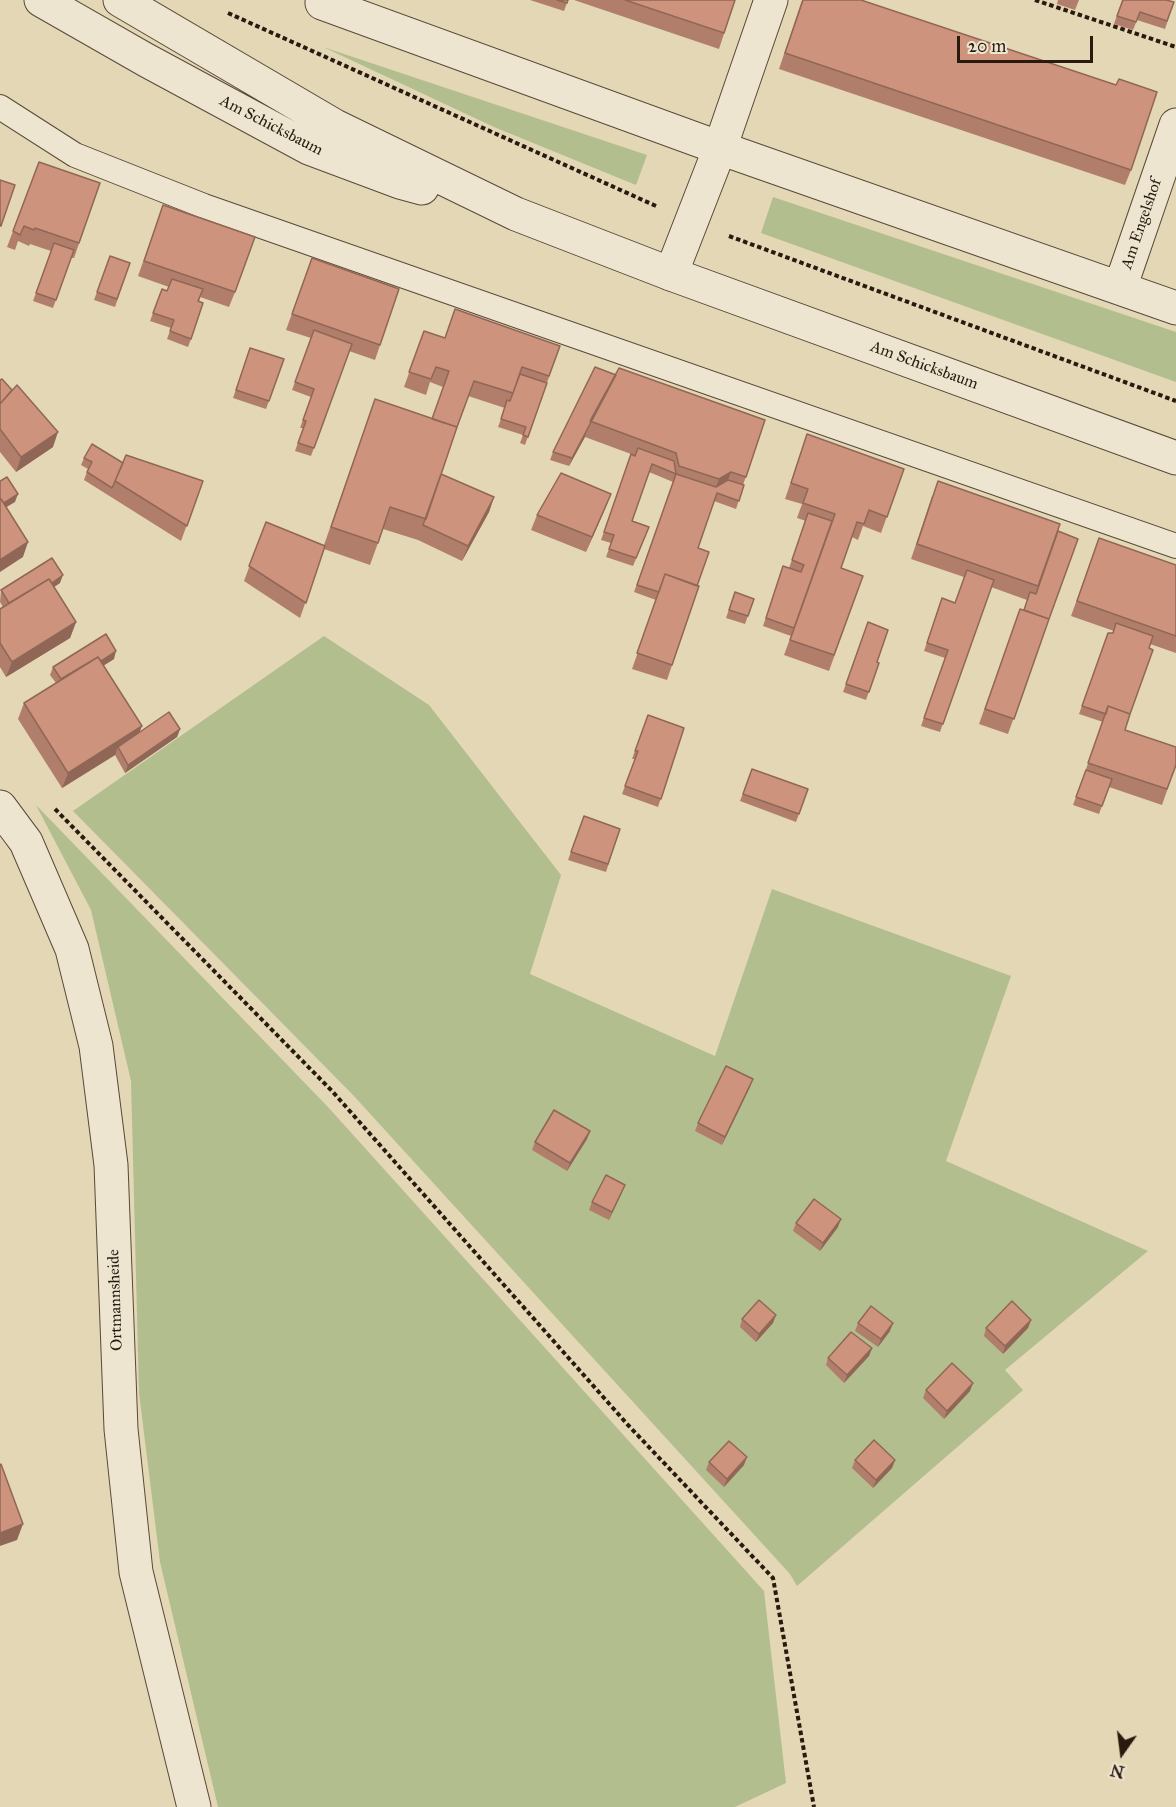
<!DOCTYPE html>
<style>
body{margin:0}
#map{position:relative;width:1176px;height:1807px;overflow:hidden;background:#e4d7b5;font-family:"IM FELL Great Primer",serif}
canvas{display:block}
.north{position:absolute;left:1092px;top:1723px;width:60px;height:60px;-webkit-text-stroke:4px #ede5cf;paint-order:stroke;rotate:194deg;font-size:16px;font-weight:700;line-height:24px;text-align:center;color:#291a10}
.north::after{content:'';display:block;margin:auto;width:21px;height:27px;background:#291a10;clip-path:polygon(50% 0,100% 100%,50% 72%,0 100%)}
.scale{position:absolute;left:957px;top:36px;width:136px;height:27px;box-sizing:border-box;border:3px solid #291a10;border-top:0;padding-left:8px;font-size:18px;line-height:21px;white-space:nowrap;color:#291a10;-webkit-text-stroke:4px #ede5cf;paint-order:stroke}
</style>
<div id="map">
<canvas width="1176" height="1807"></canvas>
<div class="north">N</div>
<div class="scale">20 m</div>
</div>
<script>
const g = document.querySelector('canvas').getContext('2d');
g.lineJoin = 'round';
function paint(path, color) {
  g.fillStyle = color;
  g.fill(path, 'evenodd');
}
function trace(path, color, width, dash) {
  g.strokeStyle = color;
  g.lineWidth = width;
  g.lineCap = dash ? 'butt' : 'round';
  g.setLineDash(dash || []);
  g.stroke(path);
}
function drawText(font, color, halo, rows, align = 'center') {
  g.font = font + ' "IM FELL Great Primer",serif';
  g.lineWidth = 4.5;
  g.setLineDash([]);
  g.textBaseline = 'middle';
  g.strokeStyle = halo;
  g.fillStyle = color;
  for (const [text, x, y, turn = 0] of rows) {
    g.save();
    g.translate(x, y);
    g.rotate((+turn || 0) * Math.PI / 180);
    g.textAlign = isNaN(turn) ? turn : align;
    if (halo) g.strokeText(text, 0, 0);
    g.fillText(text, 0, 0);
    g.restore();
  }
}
const green = new Path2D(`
 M323 47 647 155 636 185 494 127Z
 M773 197 1176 332V382L761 233Z
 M324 636 429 705 561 875 530 974 715 1056 772 889 1011 976 946 1161 1148 1251 1005 1370 1023 1390 797 1586 790 1574 353 1095 73 811Z
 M36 805 328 1107 764 1591 786 1783 735 1807H218L160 1562 139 1393 131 1081 91 910Z`);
const path = new Path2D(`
 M1035 0 1176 47
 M228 13 656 206
 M729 236 1176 401
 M55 809 332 1091 628 1425 773 1578 814 1807`);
const service = new Path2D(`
 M0 107 75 155 204 206 1176 546`);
const minor = new Path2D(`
 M323 0 322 3 720 148 1176 308
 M671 274 720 148 771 0
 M1120 288 1176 125
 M0 807 26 842 72 949 96 1046 111 1165 121 1429 136 1572 194 1807`);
const tertiary = new Path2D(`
 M41 0 146 60 309 148 400 182 422 188
 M120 0 335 126 516 214 671 274 1176 458`);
const wall = new Path2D(`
 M530 0H568L564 11Z
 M574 0H735L719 49Z
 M802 0 1131 170 1125 185 779 69Z
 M1058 0H1079L1075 10 1057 4Z
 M1122 0 1174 2 1165 29 1137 20 1133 30 1114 24Z
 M39 162 100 183 74 258H71L53 308 33 301 51 251 30 244 29 246 18 241 15 250 7 247Z
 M163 205 235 292 229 307 200 297 191 339 188 347 167 339 171 328 150 321 153 313 167 291 169 287 138 276Z
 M110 256 130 263 115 307 94 300Z
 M312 258 399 289 375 360 349 351 311 456 295 451 303 428H300L311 397 292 390 311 338 286 330Z
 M424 331 445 338 560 346 525 445 520 443 523 435 498 427 505 408 468 396 441 475 494 497 489 512 462 561 418 540 383 529 370 565 324 549 300 618 244 581 266 522 324 545 375 399 432 419 443 387 430 382 426 395 404 387Z
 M250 348 284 359 266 409 233 398Z
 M615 375 765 420 743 485H744L736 509 714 501 698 548 697 586H699L667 680 632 669 656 600 634 592 673 482 649 472 632 521 646 535 633 566 606 557 611 543 601 540 631 454 585 437 569 466 550 460 553 452Z
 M0 380 53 447 16 472 0 452Z
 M807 434 904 469 881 533 863 526 858 540 852 537 841 568 863 576 829 671 784 655 791 636 763 626 783 566 789 568 806 521 797 518 802 504 785 499Z
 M84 458 123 463 203 481 181 541 84 480 88 469 81 465Z
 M611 494 605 509 586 552 531 530 537 515Z
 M932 496 1058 531 1049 619 1008 734 979 724 1020 609 1024 610 1027 600 991 587 940 732 921 726 945 658 924 651 942 598 955 603 964 577 911 559Z
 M1099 538 1176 565V653L1150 644 1125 730 1176 765 1162 805 1109 787 1099 814 1073 805 1103 722 1079 714 1108 633H1113L1114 631 1071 616Z
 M60 583 54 587 76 622 70 638 6 677 0 667V609L3 607 0 602 1 590Z
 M735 592 754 599 745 624 726 618Z
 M868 622 877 662 879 663 866 700 843 692Z
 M114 659 103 666 140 732 180 729 177 737 125 773 115 755 62 788 18 719 24 703 56 683 50 675 53 667Z
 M648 715 684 728 658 807 622 794 635 759H632Z
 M752 769 808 789 796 822 740 801Z
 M584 816 620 829 606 872 568 860Z
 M750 1087 722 1145 695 1131 698 1123Z
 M590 1131 587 1139 567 1171 532 1150 535 1142Z
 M622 1192 609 1220 589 1210 592 1202Z
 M796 1223 838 1227 820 1251 793 1231Z
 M742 1319 773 1323 756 1342 740 1327Z
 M1031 1320 1028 1328 1003 1354 984 1336 986 1328Z
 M858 1323 890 1331 878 1347 855 1331Z
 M872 1348 869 1356 844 1383 826 1365 828 1358Z
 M926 1390 970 1391 944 1419 923 1398Z
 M855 1460H895L892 1468 873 1488 852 1468Z
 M709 1462 744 1465 724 1487 706 1470Z`);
const shadedWall = new Path2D(`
 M587 429 585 437 569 466 572 458Z
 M58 432 53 447 16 472 21 457Z
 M731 472 725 488 713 495 719 479Z
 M18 494 15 502 0 511V505Z
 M611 494 605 509 586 552 592 537Z
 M494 497 489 512 462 561 468 546Z
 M28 542 23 557 0 572V560Z
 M63 575 60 583 9 616 11 608Z
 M76 622 70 638 6 677 12 662Z
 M116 651 114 659 61 692 64 684Z
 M142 726 136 742 118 747 115 755 62 788 68 773Z
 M180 729 177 737 125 773 128 765Z
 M753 1079 750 1087 722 1145 725 1137Z
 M590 1131 587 1139 567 1171 570 1163Z
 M625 1185 622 1192 609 1220 612 1212Z
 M841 1219 838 1227 820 1251 823 1243Z
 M776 1315 773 1323 756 1342 759 1334Z
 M1031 1320 1028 1328 1003 1354 1005 1346Z
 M893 1323 890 1331 878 1347 881 1339Z
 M872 1348 869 1356 844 1383 847 1375Z
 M973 1383 970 1391 944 1419 947 1411Z
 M747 1457 744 1465 724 1487 727 1479Z
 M895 1460 892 1468 873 1488 876 1480Z
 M23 1524 17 1540 0 1546V1533Z`);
const building = new Path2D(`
 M557 0H568L567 3Z
 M625 0H735L724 33Z
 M803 0H861L1116 85 1119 79 1157 92 1131 170 785 53Z
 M1123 0H1166L1174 2 1167 21 1140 12 1136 22 1117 16Z
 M39 162 100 183 79 243 35 228 34 230 24 226 20 235 13 231Z
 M0 180 15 185 1 226H0Z
 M163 205 255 237 235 292 144 261Z
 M54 243 74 250 56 300 36 293Z
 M110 256 130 263 117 299 97 292Z
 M312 258 399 289 380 345 292 314Z
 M172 279 203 289 198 301 203 303 191 339 170 331 174 320 153 313 162 289 167 291Z
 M455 309 560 346 549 376 522 367 513 393 474 381 457 427 432 419 449 371 436 367 431 379 409 372 424 331 445 338Z
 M314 330 352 344 314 448 298 443 306 421 303 420 314 389 295 382Z
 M250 348 284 359 269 401 236 390Z
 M595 367 616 375 572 458 553 452Z
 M619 368 765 420 746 477 731 472 719 479 679 466 676 453 590 421Z
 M520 374 547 383 528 437 523 435 526 427 501 419 507 400 510 401Z
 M2 379 12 390 0 404V380Z
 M17 385 58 432 21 457 0 429V404Z
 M375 399 457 427 426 519 390 507 378 543 331 527Z
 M807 434 904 469 887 517 869 510 864 524 857 522 841 568 863 576 834 655 790 640 835 514 803 503 808 489 791 483Z
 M92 444 123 463 112 488 87 472 92 462 84 458Z
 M638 448 674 461 676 474 652 464 632 521 649 527 636 558 609 549 614 535 604 532 631 454 635 456Z
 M126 455 203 481 187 526 115 481Z
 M561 473 611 494 592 537 537 515Z
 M441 474 494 497 468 546 423 525Z
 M676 474 716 487 728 480 744 485 739 501 717 493 698 548 709 552 697 586 665 574 659 592 637 585Z
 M7 477 18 494 4 503 1 499H0V481Z
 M938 481 1060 524 1038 586 917 544Z
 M0 499H1L28 542 0 560Z
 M808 513 832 521 794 628 766 618 783 566 801 572 804 565 792 560Z
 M266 522 325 546 306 603 249 566Z
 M1058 531 1078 539 1049 619 1024 610 1030 592 1036 594Z
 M1099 538 1176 565V636L1077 601Z
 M52 558 63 575 52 583 49 579 9 603 1 590Z
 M967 570 994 580 943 724 924 718 948 650 927 643 942 598 955 603Z
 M665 574 699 586 672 665 637 653Z
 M49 579 76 622 12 662 0 643V609Z
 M735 592 754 599 748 616 729 610Z
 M1020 609 1049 619 1014 719 985 709Z
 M868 622 888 630 877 662 879 663 869 692 846 684Z
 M1116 623 1153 636 1149 648 1153 650 1130 714 1108 706 1106 714 1082 706 1108 633H1113Z
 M106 634 116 651 101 661 98 657 61 679 53 667Z
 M98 657 142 726 68 773 24 703Z
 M1108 706 1130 714 1125 730 1176 747V765L1167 789 1088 763Z
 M169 712 180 729 128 765 118 747Z
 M648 715 684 728 661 799 625 786 638 751H635Z
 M752 769 808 789 799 814 743 794Z
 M1086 770 1112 779 1102 806 1076 797Z
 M584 816 620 829 608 864 571 852Z
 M726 1066 753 1079 725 1137 698 1123Z
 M554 1110 590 1131 570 1163 535 1142Z
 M606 1175 625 1185 612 1212 592 1202Z
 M814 1199 841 1219 823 1243 796 1223Z
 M759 1300 776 1315 759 1334 742 1319Z
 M1012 1301 1031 1320 1005 1346 986 1328Z
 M871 1306 893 1323 881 1339 858 1323Z
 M851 1332 872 1348 847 1375 828 1358Z
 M952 1363 973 1383 947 1411 926 1390Z
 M874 1440 895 1460 876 1480 855 1460Z
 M729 1441 747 1457 727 1479 709 1462Z
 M1 1464 23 1524 0 1533V1465Z`);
const streetNames = [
 ["Am Schicksbaum",271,126,27],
 ["Am Engelshof",1142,224,-71],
 ["Am Schicksbaum",924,366,20],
 ["Ortmannsheide",116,1300,-92]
];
paint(green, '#b2be8e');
trace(service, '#584939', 26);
trace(minor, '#584939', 35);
trace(tertiary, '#584939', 35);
trace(path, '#291a10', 4, [4.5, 3]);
trace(service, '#ede5cf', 24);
trace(minor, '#ede5cf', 33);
trace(tertiary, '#ede5cf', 33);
paint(wall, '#b17e6b');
paint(shadedWall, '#906757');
paint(building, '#ce937c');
trace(building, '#906757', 1.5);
drawText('16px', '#291a10', '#ede5cf', streetNames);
</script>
